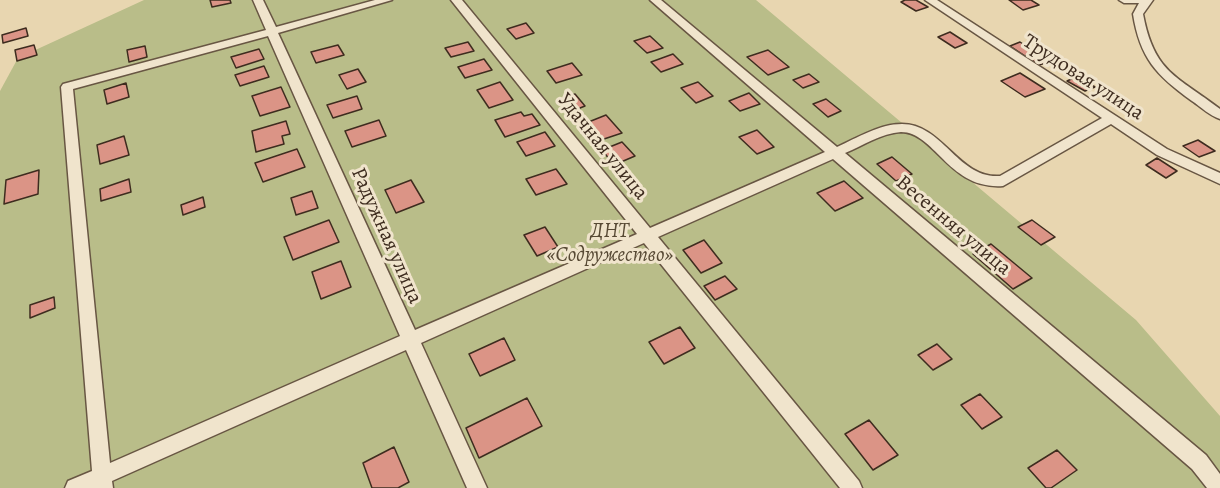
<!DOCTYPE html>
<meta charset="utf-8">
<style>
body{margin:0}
canvas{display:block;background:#e8d6b0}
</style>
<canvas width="1220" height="488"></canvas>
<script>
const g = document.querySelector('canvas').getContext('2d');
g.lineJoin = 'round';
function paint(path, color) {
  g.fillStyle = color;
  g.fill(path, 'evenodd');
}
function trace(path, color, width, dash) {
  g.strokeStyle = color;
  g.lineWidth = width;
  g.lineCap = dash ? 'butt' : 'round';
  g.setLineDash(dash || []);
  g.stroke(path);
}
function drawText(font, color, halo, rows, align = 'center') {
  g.font = font + ' Alegreya,serif';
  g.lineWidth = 6;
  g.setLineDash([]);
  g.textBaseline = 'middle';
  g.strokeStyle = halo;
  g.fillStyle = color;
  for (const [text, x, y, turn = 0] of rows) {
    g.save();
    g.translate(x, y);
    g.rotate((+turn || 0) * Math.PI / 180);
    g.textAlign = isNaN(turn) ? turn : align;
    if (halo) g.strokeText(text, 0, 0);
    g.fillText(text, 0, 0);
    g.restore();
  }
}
const green = new Path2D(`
 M144 0H756L1136 320 1220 416V488H0V91L18 58Z`);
const building = new Path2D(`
 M210 0H230L231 3 212 7Z
 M905 0H916L928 7 916 11 901 2Z
 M1009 0H1031L1039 5 1023 10Z
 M526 23 534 33 516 39 507 29Z
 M26 28 28 36 3 43 2 35Z
 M950 32 967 43 955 48 938 37Z
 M650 36 663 48 647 53 634 41Z
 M468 42 474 51 451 57 445 48Z
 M1020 42 1035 52 1025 56 1010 46Z
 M34 45 37 55 17 61 15 50Z
 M338 45 344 55 316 63 311 52Z
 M145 46 147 57 129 62 127 50Z
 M259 49 264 59 236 68 231 57Z
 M768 50 789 67 768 75 747 57Z
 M673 54 683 64 661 72 651 62Z
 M1041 54 1052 61 1039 65 1029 58Z
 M484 59 492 70 465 78 458 67Z
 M572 63 582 75 556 83 547 71Z
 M264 66 269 77 240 86 235 75Z
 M358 69 366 82 347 89 339 75Z
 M1020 73 1045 89 1025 97 1001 81Z
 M809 74 819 82 803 88 793 80Z
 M1078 76 1095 87 1085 91 1067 81Z
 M500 82 513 100 489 108 477 90Z
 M698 82 713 96 696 103 681 88Z
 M126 83 129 97 107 104 104 90Z
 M281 87 290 107 260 116 252 96Z
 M749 93 760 104 740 111 729 101Z
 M575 94 585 106 570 112 560 100Z
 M357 96 362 109 333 118 327 105Z
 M826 99 841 111 828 117 813 104Z
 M521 112 524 116 532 114 540 125 505 137 495 120Z
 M606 115 622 133 601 140 586 123Z
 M379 120 386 136 352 147 345 131Z
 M286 121 290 134 282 136 284 144 256 152 252 131Z
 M757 130 774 147 757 154 739 137Z
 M545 132 555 146 526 156 517 142Z
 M124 136 129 155 100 164 97 145Z
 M1198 140 1215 151 1199 157 1183 146Z
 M622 142 635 156 614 165 602 150Z
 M297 149 305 167 263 182 255 163Z
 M892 157 912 174 896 181 877 164Z
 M1157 158 1177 171 1166 178 1146 165Z
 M556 169 567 184 536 195 526 179Z
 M39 170 38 194 4 204 6 180Z
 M129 179 131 192 101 201 100 189Z
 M411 180 424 202 396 213 385 190Z
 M844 181 863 198 835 211 817 193Z
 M312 191 318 208 296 215 291 198Z
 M203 197 205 207 183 215 181 205Z
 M329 220 339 242 293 260 284 237Z
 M1032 220 1055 237 1041 245 1018 227Z
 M545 227 558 247 537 256 524 235Z
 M704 240 722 263 701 273 683 250Z
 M991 244 1032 278 1013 289 973 254Z
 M341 261 351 287 321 299 312 272Z
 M725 276 737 289 715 300 704 286Z
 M54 297 55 308 30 318V305Z
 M680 327 695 348 664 364 649 342Z
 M504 338 515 360 480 376 469 354Z
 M937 344 952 359 933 370 918 355Z
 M980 394 1002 417 982 429 961 405Z
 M527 398 542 426 479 458 466 428Z
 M869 420 898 455 873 470 845 434Z
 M394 447 409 482 398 488H372L363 463Z
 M1057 450 1077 470 1051 488H1046L1028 468Z`);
const minor = new Path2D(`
 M253 0H263L276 27 375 0H392L278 33 415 330 637 234 451 0H462L650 228 825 152 650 0H661L837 147C857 138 879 124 902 124 943 124 958 179 1000 176L1102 118 925 0H937L1167 149 1220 173V184L1157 155 1111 124 1003 186C949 190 935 132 901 132 882 133 862 146 845 153L1206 455 1220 474V488H1207L1192 469 833 159 658 237 859 481 862 488H840L644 243 421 343 487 488H467L406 350 112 481 113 488H65L68 481 92 471 61 87 63 84 266 30ZM268 36 400 336 110 463 73 89Z
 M1119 0H1153L1143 14C1154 73 1177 76 1220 109V119C1210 116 1201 107 1192 101 1156 75 1140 58 1133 14L1139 3H1124Z`);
const streetNames = [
 ["Трудовая улица",1083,78,33],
 ["Удачная улица",602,147,51],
 ["Весенняя улица",953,226,40],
 ["Радужная улица",386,236,66]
];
const parkNames = [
 ["ДНТ",610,232],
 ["«Содружество»",610,256]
];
paint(green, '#b9bd89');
paint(building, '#db9486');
trace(building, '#3e2c1f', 1.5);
trace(minor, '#685643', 3);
paint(minor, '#f0e4cc');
drawText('21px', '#3e2c1f', '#f0e4cc', streetNames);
drawText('italic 21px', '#574934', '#f0e4cc', parkNames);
</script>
